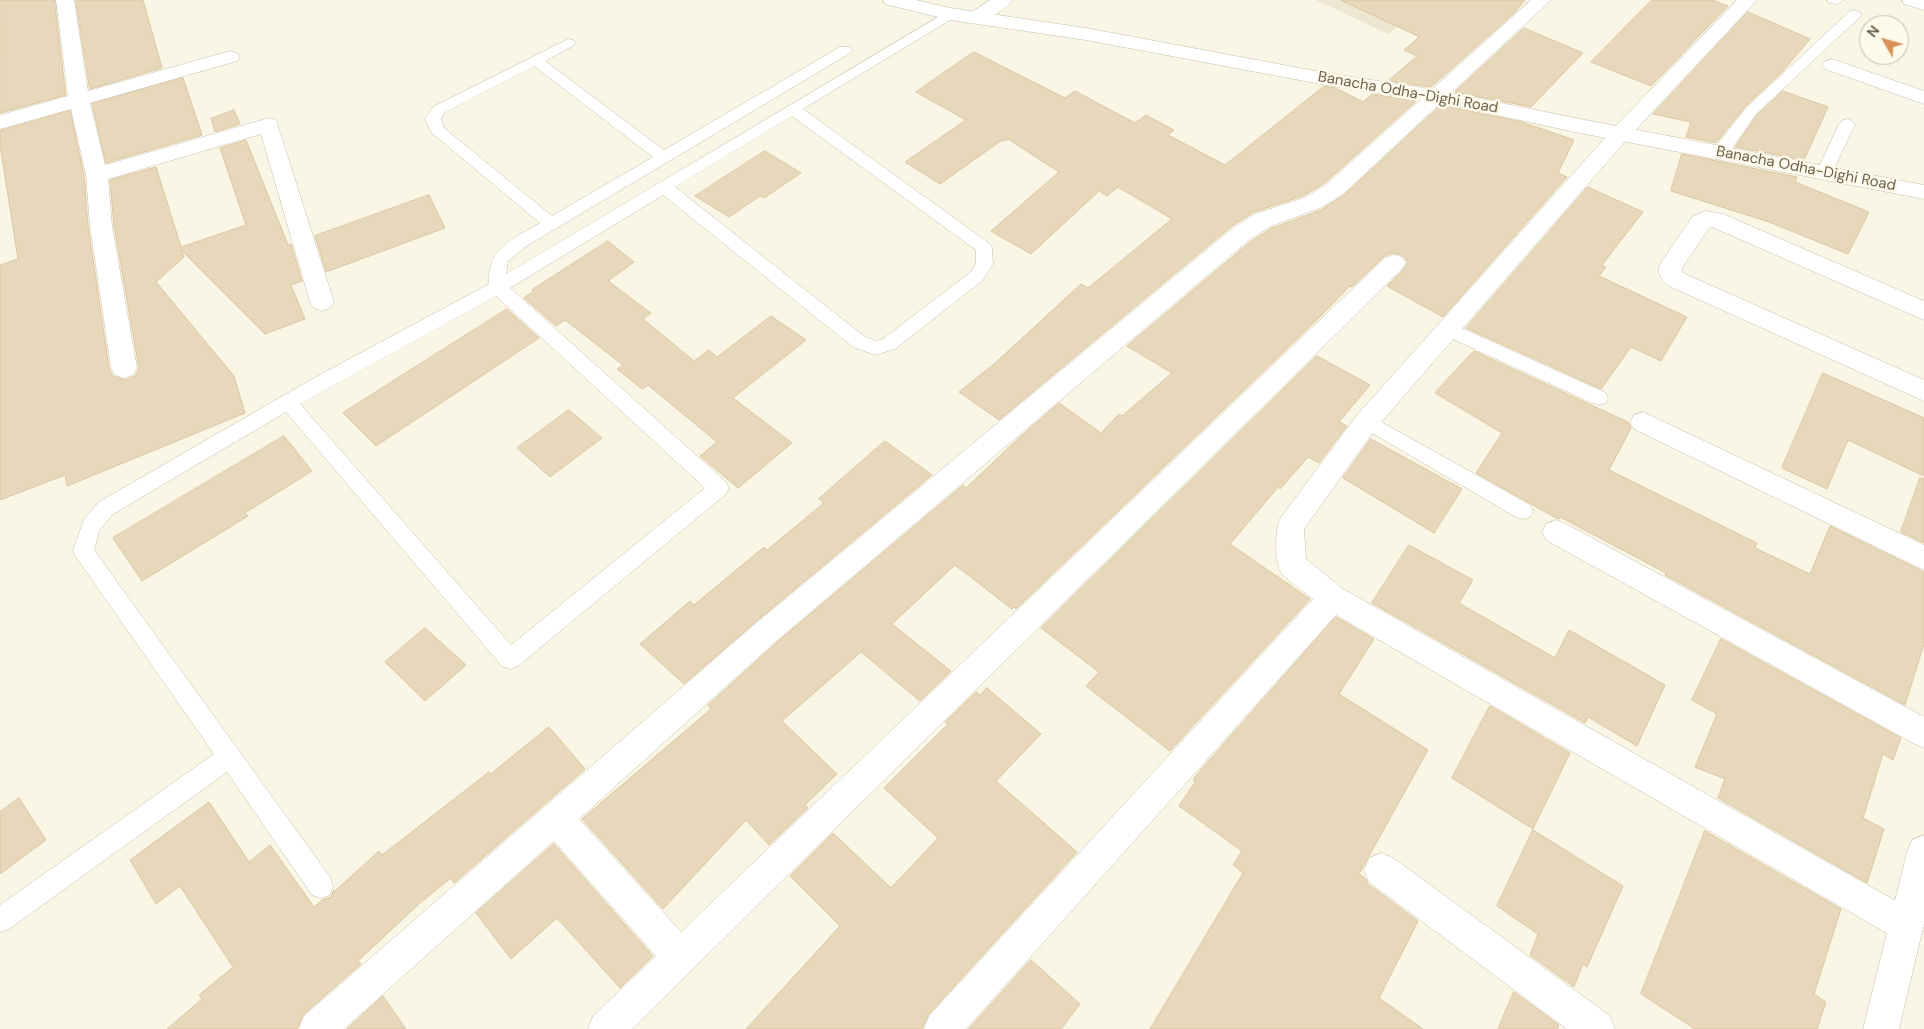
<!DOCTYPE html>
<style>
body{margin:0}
#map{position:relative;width:1924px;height:1029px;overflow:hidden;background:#f9f6e5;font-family:"DM Sans",sans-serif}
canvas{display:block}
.north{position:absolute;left:1859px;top:15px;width:50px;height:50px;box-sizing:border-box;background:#fdfaeb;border:1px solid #c4bdac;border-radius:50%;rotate:308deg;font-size:14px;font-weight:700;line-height:20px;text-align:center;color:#6f624d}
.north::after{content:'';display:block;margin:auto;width:18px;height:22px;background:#d69258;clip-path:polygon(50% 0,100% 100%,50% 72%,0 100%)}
</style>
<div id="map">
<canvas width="1924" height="1029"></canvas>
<div class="north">N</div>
</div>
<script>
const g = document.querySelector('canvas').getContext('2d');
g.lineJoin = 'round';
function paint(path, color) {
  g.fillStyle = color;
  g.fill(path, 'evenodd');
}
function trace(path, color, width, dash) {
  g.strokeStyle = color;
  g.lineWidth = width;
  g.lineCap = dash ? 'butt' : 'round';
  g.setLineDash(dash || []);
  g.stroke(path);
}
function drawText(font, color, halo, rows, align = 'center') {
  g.font = font + ' "DM Sans",sans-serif';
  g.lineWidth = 5;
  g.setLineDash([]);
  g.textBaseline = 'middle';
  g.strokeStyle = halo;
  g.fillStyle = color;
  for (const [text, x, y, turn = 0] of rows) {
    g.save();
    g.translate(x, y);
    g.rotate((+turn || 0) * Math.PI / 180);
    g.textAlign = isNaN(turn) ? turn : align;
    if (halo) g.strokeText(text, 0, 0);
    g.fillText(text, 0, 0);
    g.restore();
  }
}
const residential = new Path2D(`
 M1316 0H1430L1388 34Z`);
const building = new Path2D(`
 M0 0H54L66 95 0 113Z
 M76 0H143L162 68 90 89Z
 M1341 0H1525L1515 12 1431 87 1388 81 1417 56 1404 50 1419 37Z
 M1652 0H1712L1728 6 1651 86 1591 62Z
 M1748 12 1810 39 1783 71 1745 107 1716 143 1686 137 1691 122 1653 114Z
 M1524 28 1583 53 1531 107 1455 92Z
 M974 52 1065 98 1075 91 1135 123 1146 115 1174 130 1168 135 1225 165 1324 86 1336 88 1363 102 1372 94 1416 101 1326 182 1303 196 1254 212 1232 226 999 420 959 392 994 364 1081 284 1088 288 1172 219 1118 187 1107 196 1099 191 1031 254 991 231 1059 172 1008 139 1004 141 1002 140 940 184 905 162 966 120 916 92Z
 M183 78 202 135 106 163 92 104Z
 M1783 91 1828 107 1804 160 1735 147 1757 115Z
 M1441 105 1522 122 1574 140 1558 173 1567 177 1443 317 1387 286 1403 270 1408 262 1402 255 1394 253 1386 255 1352 287 1350 286 1320 317 1016 609 1014 607 1012 609 955 565 892 624 951 671 920 701 861 652 782 721 837 774 805 805 808 808 769 845 746 820 663 909 582 819 711 709 708 705 775 644 963 485 966 488 1021 436 1059 403 1101 433 1119 414 1122 416 1172 373 1127 346 1250 242 1272 228 1321 210 1344 195Z
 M234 110 240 124 215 132 211 119Z
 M70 111 84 175 88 226 109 368 113 376 125 380 135 376 139 368 114 226 110 180 156 167 181 247 246 225 220 148 246 140 288 245 291 244 302 281 291 285 305 319 265 334 181 250 184 257 156 282 234 376 245 413 67 486 65 475 0 500V265L18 259 0 145V131Z
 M765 151 801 173 764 198 760 196 729 217 695 196Z
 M1682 154 1797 177 1795 182 1869 212 1848 254 1769 222 1671 191Z
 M1588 187 1643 212 1602 265 1606 267 1599 276 1687 317 1661 361 1631 347 1601 389 1466 328Z
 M429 195 445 228 326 272 315 236Z
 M608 241 634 262 608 281 651 313 643 319 694 361 709 350 717 357 771 316 806 340 733 398 792 443 738 488 700 456 717 442 648 385 642 389 617 369 623 365 565 320 556 326 524 298 534 291 532 290Z
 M507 309 539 338 376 446 343 413Z
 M1474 351 1628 422 1631 428 1609 470 1757 543 1755 548 1810 574 1830 526 1924 572V644L1905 705 1665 575 1666 573 1560 517 1559 519 1556 518 1476 473 1502 433 1435 393Z
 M1317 356 1370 385 1339 422 1347 426 1319 463 1308 457 1280 489 1278 487 1230 544 1310 599 1170 751 1086 686 1099 672 1041 628Z
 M1823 373 1924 418V476L1848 440 1827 489 1782 468Z
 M569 410 602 438 550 477 517 448Z
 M284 436 312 471 245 513 248 516 142 581 113 538Z
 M1371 439 1462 489 1434 533 1343 478Z
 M885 441 932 475 753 624 684 684 640 644 690 601 694 605 764 547 767 550 824 503 819 499Z
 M1920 478 1924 479V543L1901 532Z
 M1409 545 1473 580 1459 603 1555 658 1569 630 1665 685 1637 746 1588 717 1585 723 1372 603Z
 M1336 617 1374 639 1339 694 1428 750 1359 874 1365 878 1368 884 1418 921 1379 998 1423 1029H1150L1243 873 1233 865 1242 851 1179 806 1195 782 1193 780 1198 773Z
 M425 628 466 665 425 701 385 662Z
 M1721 639 1901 738 1893 760 1883 754 1863 818 1884 829 1867 883 1718 798 1725 779 1695 767 1717 714 1692 700Z
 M987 688 1041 734 996 781 1077 852 928 1015 922 1029H746L840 926 790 876 833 833 891 888 938 838 884 788 948 724 945 722 976 692 980 695Z
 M1490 706 1570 753 1533 829 1452 778Z
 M549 727 585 769 454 883 451 878 420 903 358 961 361 964 303 1015 297 1029H167L202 999 199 995 233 967 180 886 156 904 130 860 209 802 249 862 270 845 314 907 322 900 331 897 334 890 335 891 379 851 382 855 489 772 490 774Z
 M19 798 46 840 0 874V812Z
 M1533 830 1623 886 1587 967 1583 964 1574 987 1530 955 1538 934 1497 906Z
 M1705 831 1841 909 1814 994 1826 1002 1817 1029H1695L1641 994Z
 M554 844 653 956 620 988 557 918 511 959 476 913Z
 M1031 960 1080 1004 1061 1029H969Z
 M1514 992 1559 1025 1557 1029H1498Z
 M383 996 406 1029H347Z`);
const lane = new Path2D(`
 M1827 0H1844L1837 4 1829 3Z
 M950 10 957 14 955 17 803 109 990 244 992 248 993 264 983 280 895 349 875 355 853 347 663 195 510 288 726 482 729 488 726 494 518 666 510 669 502 666 286 412 113 514 100 529 94 550 330 877 333 886 330 895 321 898 312 895 227 772 9 929 0 932V905L214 754 76 557 73 551 84 519 99 502 314 378 489 284C487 248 513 239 540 223L432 133 425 119 433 107 568 39 573 40 575 43 573 46 545 61 664 150 840 47H850L852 50 850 53 525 247 508 261 506 274ZM534 66 653 157 552 216 444 128 441 119 444 113ZM792 116 976 250V263L971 272 883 339 876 341 865 337 675 187ZM496 296 705 488 511 645 300 404Z
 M1855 10 1862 14 1860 17 1756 114 1726 157H1714L1712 153 1714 149 1746 108 1850 11Z
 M1847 119 1852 121 1855 124 1832 173 1830 177 1824 178 1818 177 1816 173 1839 124 1842 121Z
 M1448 322 1606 393 1608 398 1606 403 1599 405 1592 403 1442 334 1439 329 1442 324Z
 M1367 414 1530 505 1533 511 1530 517 1523 519 1516 517 1360 426 1358 421 1360 416Z`);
const street = new Path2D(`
 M56 0H74L88 91 223 53 230 51 237 53 240 57 237 61 90 103 105 165 269 118 276 120 334 302 330 308 322 311 314 308 310 302 261 134 108 179 112 226 137 368 133 375 124 378 115 375 111 368 90 226 86 175 71 109 0 129V115L68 96Z
 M990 0H1012L1010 4C998 12 984 26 969 22L966 18 969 14Z
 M1531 0H1551L1343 194 1320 208 1271 226 1249 240 774 643 579 819 681 932 1386 257 1394 255 1402 257 1406 263 1402 269 632 1029H588L593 1016 656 956 554 841 344 1029H299L304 1016 754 625 1233 228 1255 214 1304 198 1327 184Z
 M1737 0H1757L1628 138 1376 428 1304 529 1306 559 1343 589 1919 914 1924 926 1919 938 1907 943 1895 938 1336 615 966 1029H924L929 1016 1313 599C1304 591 1290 583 1282 574 1274 564 1275 529 1280 519L1358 414 1614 128Z
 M1902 0H1924V10L1904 4Z
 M1832 59 1924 91V104L1825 69 1822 65 1825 61Z
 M1706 211 1723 214 1924 301V320L1712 227 1709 228 1682 268V271L1685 274 1924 380V401L1669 286C1660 278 1655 272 1662 261L1693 216Z
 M1643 412 1924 545V570L1634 429 1630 422 1634 415Z
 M1556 520 1566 524 1924 717V748L1913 743 1546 540 1542 532 1546 524Z
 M1381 853 1393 858 1610 1016 1615 1029H1567L1369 882 1364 870 1369 858Z`);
const secondary = new Path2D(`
 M883 0H916L950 8 1086 28 1326 73 1437 90 1575 118 1924 185V199L1575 132 1437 102 1326 85 1086 40 950 20 885 4Z
 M1924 835V923L1899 1029H1863L1907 852 1912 840Z`);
const farStreetnames = [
 ["Banacha Odha-Dighi Road",1408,93,10],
 ["Banacha Odha-Dighi Road",1806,169,11]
];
paint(residential, '#ede7d2');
paint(building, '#e7d7bb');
trace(building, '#dcc6a2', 1);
trace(lane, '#c7beab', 1);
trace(street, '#c7beab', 1);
trace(secondary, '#c7bda7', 1);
paint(lane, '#fff');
paint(street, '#fff');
paint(secondary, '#fff');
drawText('15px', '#6f624d', '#fdfaeb', farStreetnames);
</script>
